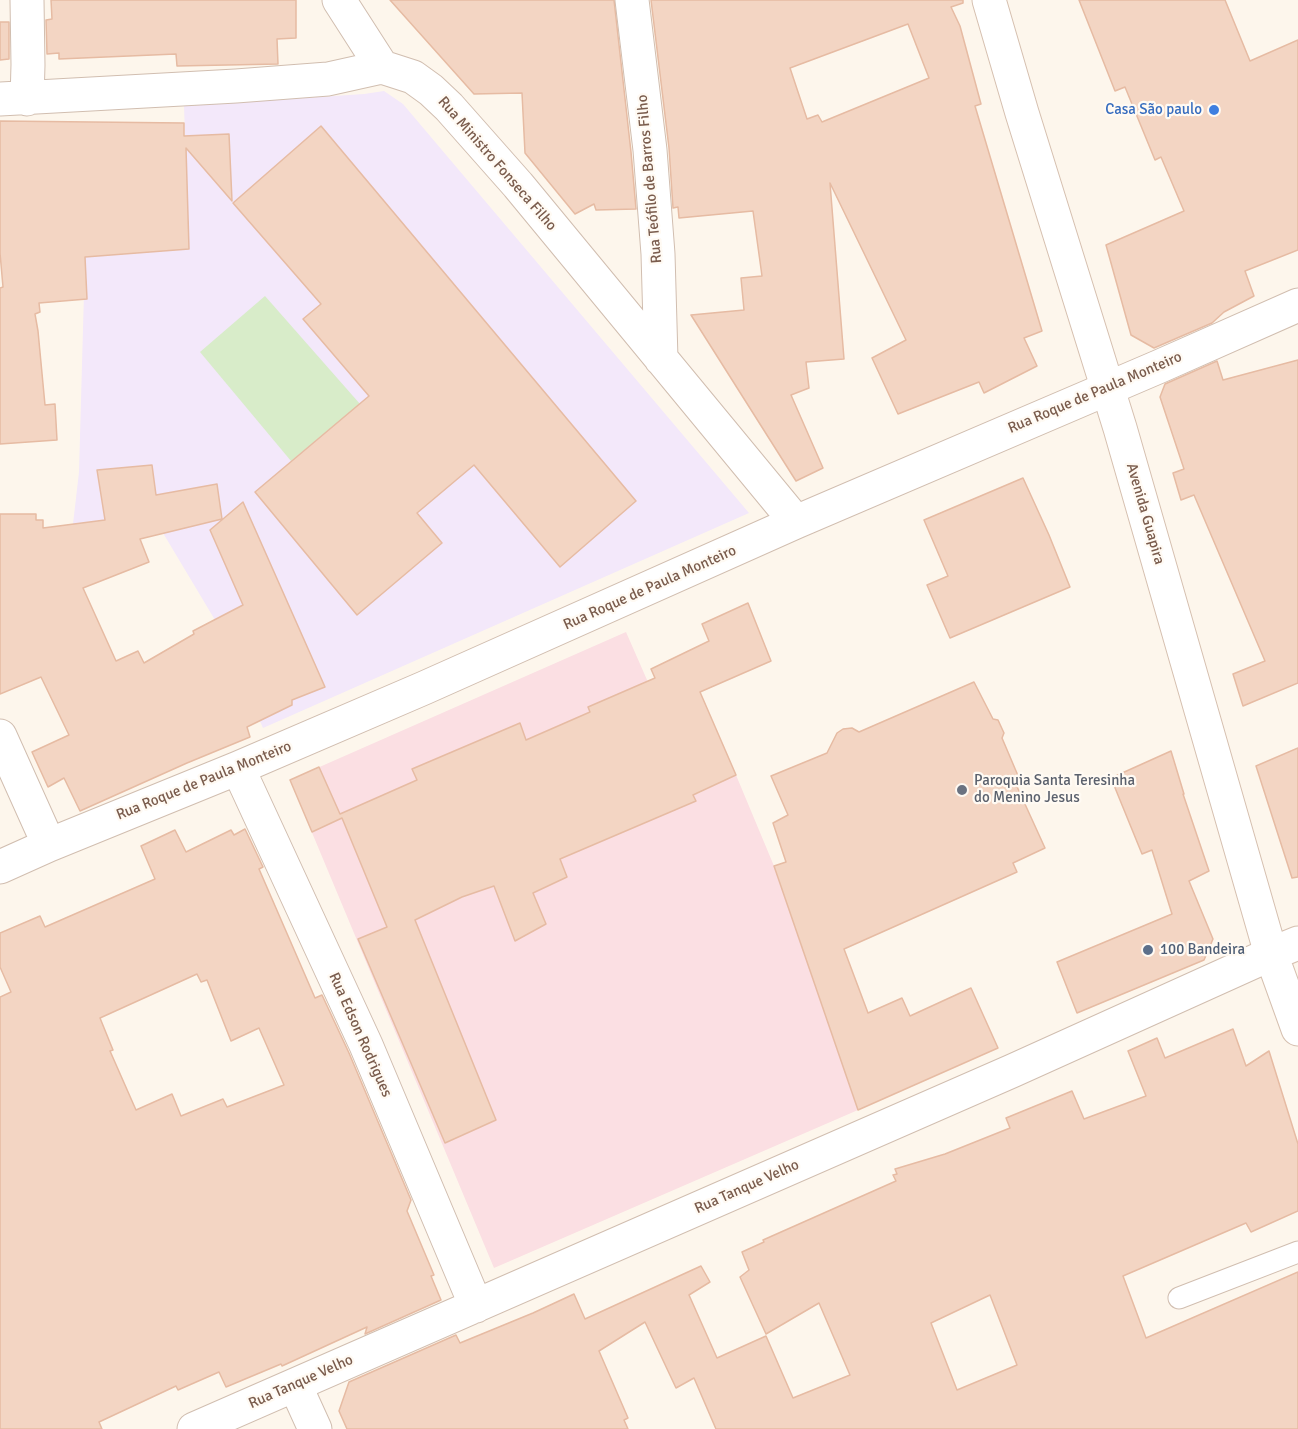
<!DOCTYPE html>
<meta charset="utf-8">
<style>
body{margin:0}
canvas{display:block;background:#fdf6ec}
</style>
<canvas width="1298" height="1429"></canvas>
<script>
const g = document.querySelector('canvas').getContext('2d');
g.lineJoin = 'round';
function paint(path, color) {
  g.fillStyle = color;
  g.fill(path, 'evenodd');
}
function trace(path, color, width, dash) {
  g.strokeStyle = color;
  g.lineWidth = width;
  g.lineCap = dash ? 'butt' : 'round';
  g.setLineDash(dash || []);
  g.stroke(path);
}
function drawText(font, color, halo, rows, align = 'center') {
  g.font = font + ' Signika,sans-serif';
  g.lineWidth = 4.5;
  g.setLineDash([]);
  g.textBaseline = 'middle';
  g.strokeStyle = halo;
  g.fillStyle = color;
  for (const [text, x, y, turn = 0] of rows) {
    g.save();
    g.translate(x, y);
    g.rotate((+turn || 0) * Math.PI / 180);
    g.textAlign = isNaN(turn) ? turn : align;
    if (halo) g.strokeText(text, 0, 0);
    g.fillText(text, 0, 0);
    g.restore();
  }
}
const education = new Path2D(`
 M384 91 403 104 749 513 263 728 215 620 163 533 76 552 73 524 79 472 85 257 189 249 184 106 364 94Z`);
const medical = new Path2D(`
 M626 632 697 794 736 775 774 866 858 1110 494 1268 290 780Z`);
const green = new Path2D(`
 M265 296 360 404 291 461 200 352Z`);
const building = new Path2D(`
 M51 0H296V38L277 39 278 64 177 66 176 54 59 59V53L47 54 46 20 52 19Z
 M390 0H614L631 152 636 209 596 210 594 204 575 214 525 153 522 93 474 94Z
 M651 0H963V3L951 7 960 26 981 104 975 106 1042 331 1024 338 1037 366 984 393 979 382 898 414 872 358 906 340 830 183 844 359 806 362 809 388 791 395 823 468 796 481 691 315 744 310 741 278 762 276 753 211 679 218 678 207 673 208 669 148ZM908 24 929 78 822 122 818 115 807 119 790 68Z
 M1079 0H1225L1250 61 1298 40V250L1245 271 1254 296 1224 312 1212 323 1154 348 1131 335 1106 245 1184 211 1161 157 1155 160 1125 87 1115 91Z
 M0 22H9V59L0 60Z
 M0 121 184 123V136L229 134 232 201 186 148 189 249 85 257 87 299 39 303 40 312 35 314 38 331 45 405 55 404 57 440 0 444V288L3 287 0 253Z
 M321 126 636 501 560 567 474 465 417 513 442 543 357 615 255 492 369 396 303 319 321 304 233 203Z
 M1298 360V683L1243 706 1233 674 1265 661 1194 495 1181 500 1173 473 1184 469 1160 397 1165 384 1217 361 1223 380Z
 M152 465 156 495 217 484 222 519 140 539 149 562 83 588 116 661 138 651 144 663 194 634 193 631 243 605 210 530 243 502 325 687 292 700V705L247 727 250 737 187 763 80 811 64 778 48 787 32 752 69 735 41 677 0 694V514H36V520H43V528L105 520 97 470Z
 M1023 478 1049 535 1070 587 950 638 927 585 948 576 924 520Z
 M748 603 771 661 700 692 736 775 693 795 696 801 560 859 567 877 533 893 546 924 515 941 494 886 462 897 415 920 496 1120 445 1143 358 939 387 927 342 818 312 832 290 780 319 767 340 814 417 780 412 769 520 723 526 740 590 712 588 707 655 678 651 669 709 641 702 624Z
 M974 682 993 719 998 720 1004 733 1002 738 1019 778 1014 780 1045 848 1013 863 1017 872 844 949 868 1013 902 998 910 1016 971 988 998 1048 858 1110 774 866 786 862 773 823 788 815 771 776 827 753 837 733 843 729 852 728 859 732Z
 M1298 748V877L1292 878 1256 766Z
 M1171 751 1184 794H1183L1209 871 1189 881 1213 939 1204 960 1077 1013 1057 962 1172 914 1152 850 1142 854 1111 778Z
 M245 829 263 867 259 869 292 945 315 998 322 995 349 1053 411 1200 407 1211 434 1275 431 1276 441 1300 365 1334 367 1327 282 1366 281 1364 226 1387 219 1372 178 1390 176 1386 99 1422 102 1429H0V997L11 992 0 967V933L40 916 45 927 155 879 141 846 175 830 186 852 231 830 234 835ZM197 974 201 982 207 980 231 1041 259 1028 284 1085 227 1107 223 1099 181 1116 172 1094 136 1110 110 1051 113 1050 100 1018Z
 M1233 1029 1246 1066 1269 1051 1298 1144V1211L1251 1232 1246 1223 1123 1276 1146 1338 1298 1272V1429H716L694 1378 676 1388 645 1322 599 1351 628 1418 624 1420 628 1429H347L339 1411 349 1382 456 1335 460 1343 533 1313 574 1294 585 1319 701 1266 710 1282 689 1295 717 1358 766 1336 793 1398 850 1375 819 1303 766 1334 740 1277 749 1270 742 1252 764 1242 763 1240 896 1181 893 1175 897 1174 895 1169 945 1154 1010 1128 1006 1118 1072 1091 1084 1119 1146 1096 1128 1051 1157 1038 1165 1058ZM990 1295 1017 1365 957 1390 931 1323Z`);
const lane = new Path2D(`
 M1179 1298 1298 1252`);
const street = new Path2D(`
 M339 0 382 67
 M632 0 650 150 658 254 661 359
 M0 99 236 86 328 79 382 67 413 77 431 90 449 107 518 185 796 522
 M27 99 28 65 27 0
 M0 736 49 845
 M238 768 366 1045 476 1306
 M0 867 49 845 238 768 424 688 796 522 1158 367 1298 305
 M295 1385 315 1429
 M194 1429 1012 1071 1271 954`);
const secondary = new Path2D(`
 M989 0 1022 113 1120 428 1271 954 1298 1029
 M1271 954 1298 943`);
const markers = [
 [1214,110,6,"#3f7fe0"],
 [962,790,6,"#6b7280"],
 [1148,950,6,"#5c6f8a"]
];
const shopNames = [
 ["Casa São paulo",1202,110]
];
const streetNames = [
 ["Rua Ministro Fonseca Filho",497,164,49],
 ["Rua Teófilo de Barros Filho",650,179,-95],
 ["Rua Roque de Paula Monteiro",1095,393,-23],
 ["Avenida Guapira",1145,514,74],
 ["Rua Roque de Paula Monteiro",650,588,-24],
 ["Rua Roque de Paula Monteiro",204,781,-22],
 ["Rua Edson Rodrigues",360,1035,66],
 ["Rua Tanque Velho",747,1187,-24],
 ["Rua Tanque Velho",301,1382,-24]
];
const worshipNames = [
 ["Paroquia Santa Teresinha",974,781],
 ["do Menino Jesus",974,798]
];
const serviceNames = [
 ["100 Bandeira",1160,950]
];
paint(education, '#f3e8fa');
paint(medical, '#fbdfe3');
paint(green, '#d8ecc9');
paint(building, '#f3d5c3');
trace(building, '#e6bba3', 1.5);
trace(lane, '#d1beb0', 23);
trace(street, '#d1beb0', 35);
trace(secondary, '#d6c0b0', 35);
trace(lane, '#fff', 21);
trace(street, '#fff', 33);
trace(secondary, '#fff', 33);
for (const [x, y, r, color] of markers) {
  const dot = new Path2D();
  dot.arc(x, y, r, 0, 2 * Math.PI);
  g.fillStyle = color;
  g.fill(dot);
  trace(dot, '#fffaf3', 2);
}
drawText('15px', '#366cbe', '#fffaf3', shopNames, 'right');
drawText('15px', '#7a5c4d', '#fffaf3', streetNames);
drawText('15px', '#5b616d', '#fffaf3', worshipNames, 'left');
drawText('15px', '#4e5e75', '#fffaf3', serviceNames, 'left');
</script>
